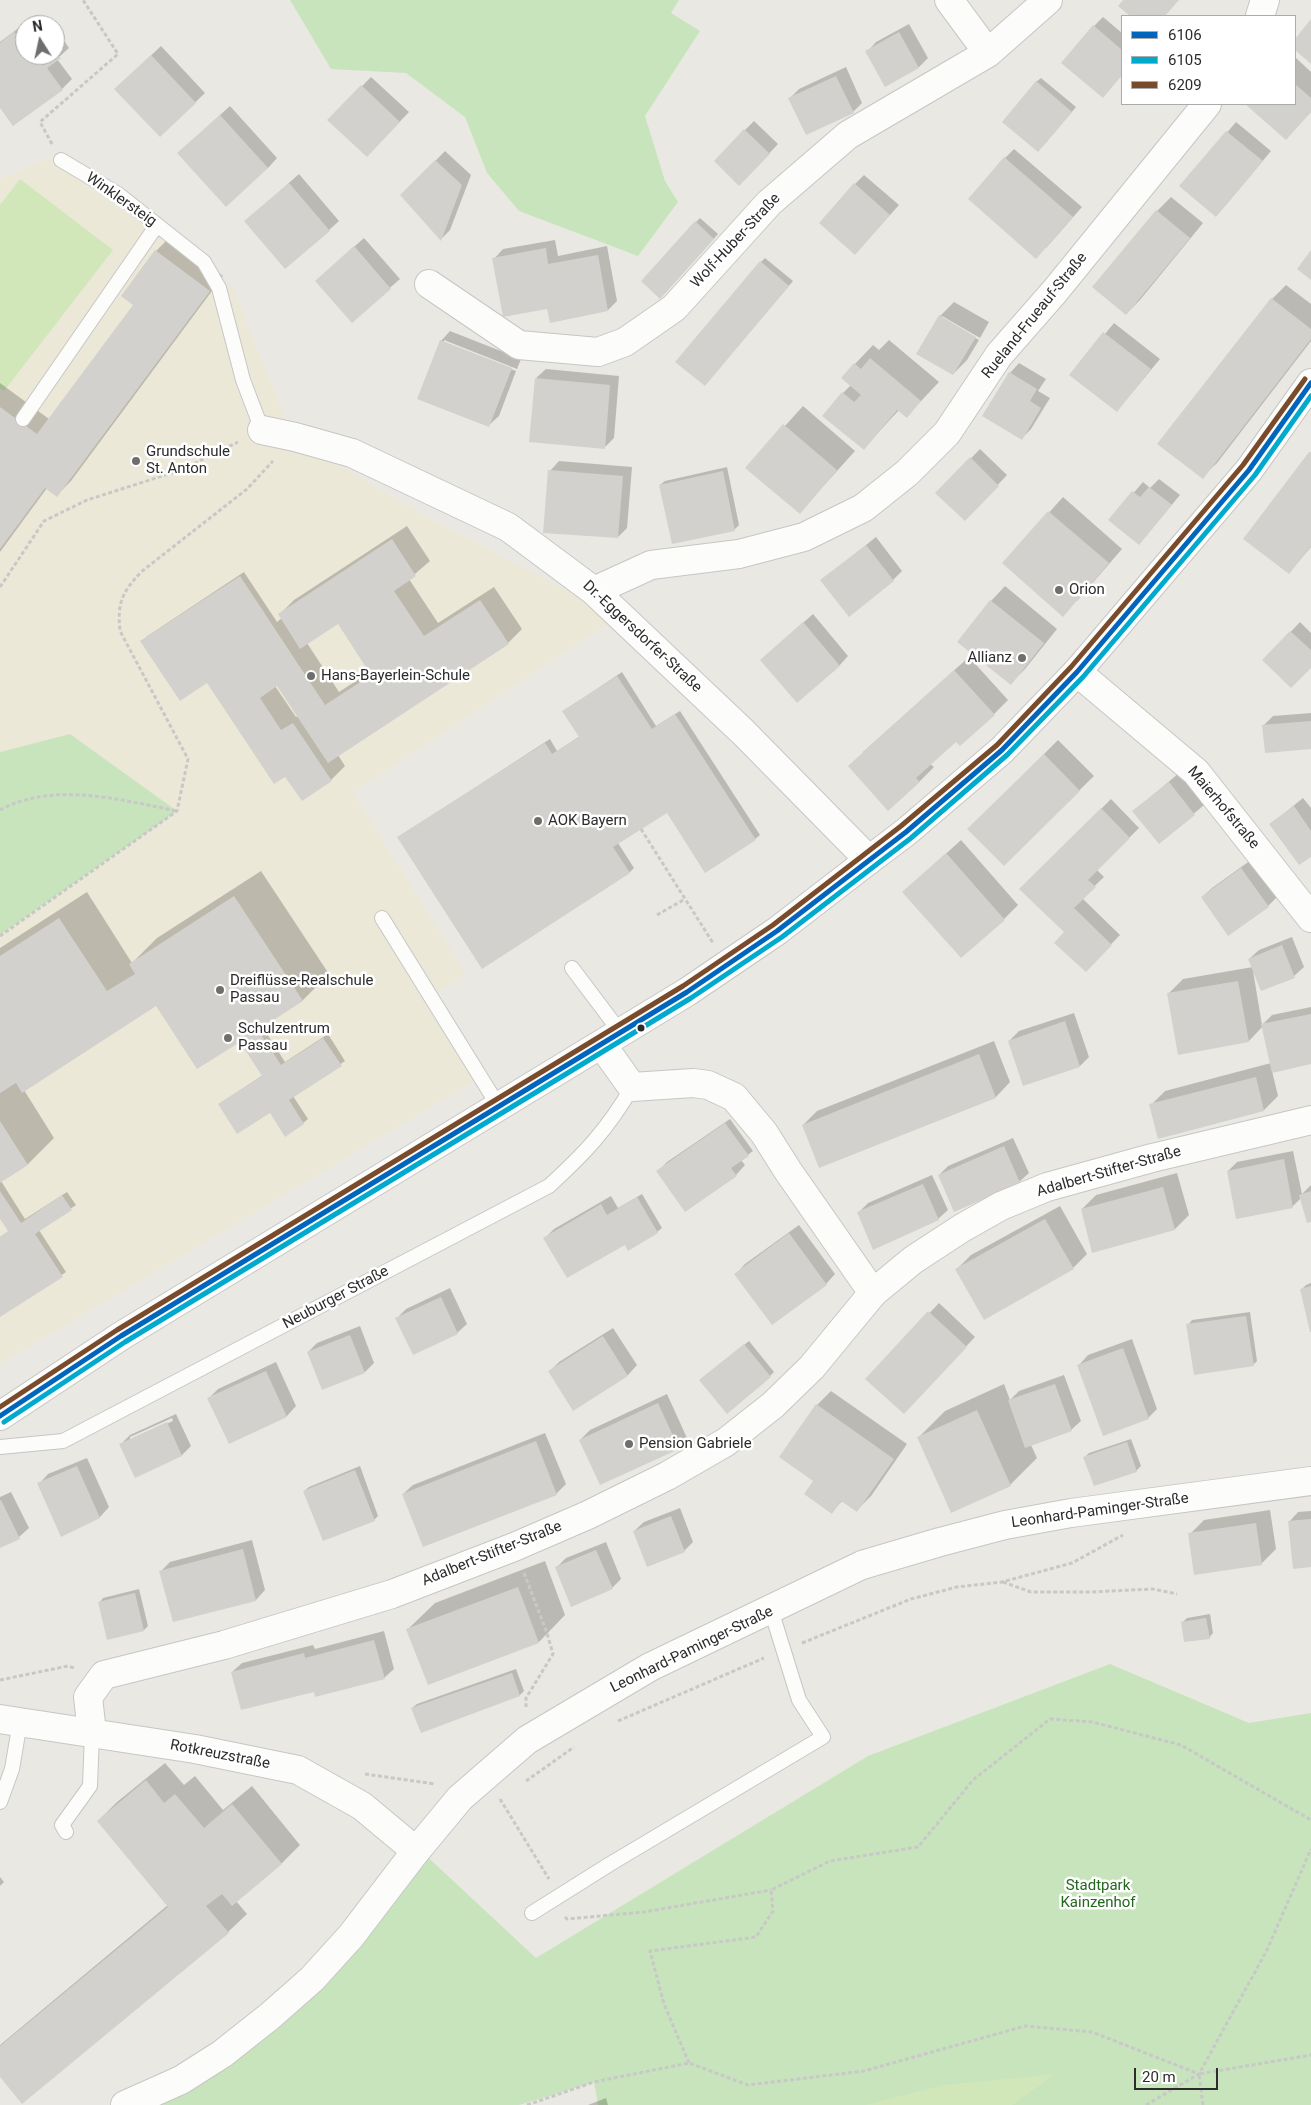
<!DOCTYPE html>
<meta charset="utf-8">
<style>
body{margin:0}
#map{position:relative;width:1311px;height:2105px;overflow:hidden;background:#eae8e2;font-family:Roboto,sans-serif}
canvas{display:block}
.legend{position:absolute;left:1121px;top:15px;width:175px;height:90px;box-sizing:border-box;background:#fff;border:1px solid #ababab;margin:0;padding:6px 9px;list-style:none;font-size:15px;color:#2c2c2c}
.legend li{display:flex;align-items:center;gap:10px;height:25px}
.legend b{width:25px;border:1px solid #ababab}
.north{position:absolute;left:15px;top:15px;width:50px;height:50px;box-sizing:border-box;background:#fff;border:1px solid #ababab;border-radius:50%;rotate:350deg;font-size:14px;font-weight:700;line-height:20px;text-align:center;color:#2c2c2c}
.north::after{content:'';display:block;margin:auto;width:18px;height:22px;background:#6e6e6c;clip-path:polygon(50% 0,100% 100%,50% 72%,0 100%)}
.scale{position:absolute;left:1134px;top:2068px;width:84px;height:22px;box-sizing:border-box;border:2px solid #2c2c2c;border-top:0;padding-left:6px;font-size:15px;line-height:18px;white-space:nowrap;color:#2c2c2c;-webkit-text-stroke:4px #fff;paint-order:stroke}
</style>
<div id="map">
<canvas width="1311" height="2105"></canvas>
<ul class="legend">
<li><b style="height:6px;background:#0065bd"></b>6106</li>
<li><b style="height:6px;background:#00a9ce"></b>6105</li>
<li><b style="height:6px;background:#7a4b2a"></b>6209</li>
</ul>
<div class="north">N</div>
<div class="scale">20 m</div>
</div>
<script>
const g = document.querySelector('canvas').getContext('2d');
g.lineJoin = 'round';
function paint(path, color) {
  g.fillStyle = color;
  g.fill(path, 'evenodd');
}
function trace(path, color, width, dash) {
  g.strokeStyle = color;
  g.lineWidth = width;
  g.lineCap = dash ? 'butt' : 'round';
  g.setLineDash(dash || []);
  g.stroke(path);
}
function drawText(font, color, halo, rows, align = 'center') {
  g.font = font + ' Roboto,sans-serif';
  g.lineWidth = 5;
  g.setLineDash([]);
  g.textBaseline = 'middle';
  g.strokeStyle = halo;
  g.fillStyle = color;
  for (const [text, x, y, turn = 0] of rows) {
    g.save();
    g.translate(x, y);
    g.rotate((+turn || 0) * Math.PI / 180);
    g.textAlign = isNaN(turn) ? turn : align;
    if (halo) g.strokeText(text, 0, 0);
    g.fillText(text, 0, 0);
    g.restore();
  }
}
const education = new Path2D(`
 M49 158 233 288 293 437 424 516 618 617 353 792 466 974 432 997 480 1078 0 1364V935L177 811 70 734 0 752V179Z`);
const green = new Path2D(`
 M290 0H679L671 13 700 31 645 116 665 181 678 202 638 256 519 211 487 173 465 117 406 73 331 69Z
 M70 734 177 811 0 935V752Z
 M1110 1664 1249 1723 1311 1713V2105H598L594 2082 519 2105H122L223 2055 419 1849 536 1958 868 1756Z`);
const pitch = new Path2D(`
 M20 179 113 250 4 391 0 389V205Z
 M1055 2074 1012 2105H866L944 2085Z`);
const shadow = new Path2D(`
 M1103 17 1122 33V75L1103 96 1094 26Z
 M49 20 52 25H43Z
 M24 24 25 55H55V28L69 48 57 59 72 79 62 89 14 124 0 106V42Z
 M909 24 928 58 919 67 886 85 867 52 876 42Z
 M161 46 205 93 160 136 125 80Z
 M1295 57 1311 72V112L1286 138 1247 104H1295Z
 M846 67 862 103 853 112 790 98 799 89Z
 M371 77 409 112 367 156 329 120Z
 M1041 78 1076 107 1043 146 1036 82Z
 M230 106 277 158 268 168 188 144Z
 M754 121 778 144 749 175 745 130Z
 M1236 122 1271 151 1225 206 1181 186Z
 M1014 149 1082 207 1046 248 1005 158Z
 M445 151 471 175 450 230 441 239 402 195Z
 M299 174 339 221 329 230 246 221Z
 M864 175 899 205 864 244 855 184Z
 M1171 197 1203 223 1140 300 1126 314 1157 211Z
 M700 218 718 234 665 293 696 222Z
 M170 237 223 276 71 481 57 495 47 488 0 552V383L49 419 134 305 156 251Z
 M364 238 400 279 352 321 326 272Z
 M555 240 558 256 607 246 617 301 608 310 548 307 494 259 503 249Z
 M765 258 793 281 709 380 761 262Z
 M1286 285 1311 304V341L1217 463 1202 477 1272 299Z
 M954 302 989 322 980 338 942 316V319L979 340 967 360 953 374 940 316Z
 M1114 323 1160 359 1117 411 1071 375Z
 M450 331 521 359 517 369 444 340V343L516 371 499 416 489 425 441 341Z
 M889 340 939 382 906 417 899 410 864 448 843 393 851 385 855 364 873 345 879 350Z
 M1019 363 1046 379 1038 391 1050 398 1031 429 1022 438 1010 373Z
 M546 369 619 376 614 438 604 448 536 378Z
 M803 406 855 451 800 512 747 468Z
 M980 449 1007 475 965 520 937 493Z
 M1311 452V547L1289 573 1244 539Z
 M559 461 632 467 627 528 618 537 550 471Z
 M727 467 739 525 735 529 673 543 660 485 665 481Z
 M1159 479 1180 495 1139 544 1110 520 1143 482 1150 488Z
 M1063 497 1122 549 1077 601 1004 563Z
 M407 526 430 561 409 579 438 623 494 587 522 629 508 643 338 755 345 766 331 780 286 775 208 681 146 637 244 572 277 622 282 618 280 614 294 600ZM338 622 371 671 339 692 307 643ZM278 685 298 716 296 717 275 686Z
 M876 537 902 571 893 580H822Z
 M1005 586 1057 629 1025 669 1011 683 991 601Z
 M813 614 848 656 839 666 761 660Z
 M1300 622 1311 633V667L1264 660Z
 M969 657 1008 700 994 714 960 745 956 740 930 764 934 767 919 782 863 752Z
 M622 672 656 726 680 711 760 835 755 839 667 811 618 843 634 868 630 872 399 837 550 739 557 751 580 736 564 711Z
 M1311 713V748L1264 725 1273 716Z
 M1058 740 1094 776 1004 864 969 829Z
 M1179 773 1204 805 1159 843 1134 811Z
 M1303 798 1311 808V855L1271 824Z
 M1111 799 1139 828 1097 870 1104 877 1082 898 1120 935 1086 970 1066 932 1021 889Z
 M961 840 1018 905 1004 919 904 892Z
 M1251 860 1277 897 1268 906 1202 897 1212 888Z
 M261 871 329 974 302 1001 262 1026 285 1062 328 1034 345 1061 293 1096 308 1119 303 1123 270 1111 219 1104 263 1075 242 1042 157 1005 24 1090 54 1138 28 1164 1 1181 25 1219 67 1192 76 1205 39 1230 66 1272 0 1316V1237L9 1231 0 1216V948L87 892 132 963 157 938Z
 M1292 937 1304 967 1294 976 1262 990 1253 971 1262 1025 1272 1015 1311 1007V1063L1272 1071 1278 1096 1264 1110 1159 1137 1151 1105 1165 1091 1271 1063 1263 1026 1249 1041 1169 993 1183 979 1253 967 1249 959 1259 950Z
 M1074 1013 1089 1057 1080 1066 1009 1041 1019 1031Z
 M994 1041 1010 1082 996 1097 820 1167 803 1125 817 1111Z
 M730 1119 753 1151 741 1160 745 1165 736 1175 658 1171 667 1162Z
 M1013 1138 1029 1173 1019 1182 939 1175 948 1166Z
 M1293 1151 1302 1194 1311 1185V1220L1301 1198 1293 1206 1237 1217 1228 1171 1237 1162Z
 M1177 1173 1189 1215 1175 1229 1082 1209 1096 1195Z
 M932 1175 948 1210 938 1219 858 1213 868 1203Z
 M642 1194 662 1228 657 1232 625 1243 545 1238 554 1229 611 1196 618 1208Z
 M1060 1206 1087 1254 1073 1268 957 1269 971 1255Z
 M799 1225 835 1274 826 1284 736 1274 745 1264Z
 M1311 1283V1330L1302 1289 1306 1285Z
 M450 1288 467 1324 457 1333 397 1318 406 1309Z
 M939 1303 975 1337 913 1403 867 1379Z
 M1250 1312 1257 1361 1253 1365 1188 1325 1192 1320Z
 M360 1326 374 1363 365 1372 323 1389 308 1352 317 1343Z
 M613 1328 637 1365 628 1375 574 1409 549 1372 559 1362Z
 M1132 1339 1157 1409 1148 1418 1079 1365 1088 1355Z
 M749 1341 774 1372 770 1376H705Z
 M276 1362 296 1406 287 1416 229 1442 209 1398 218 1389Z
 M1064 1375 1081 1421 1071 1430 1031 1445 1037 1458 1010 1485 918 1438 945 1411 1004 1384 1010 1400 1019 1391Z
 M831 1391 907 1444 871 1496 857 1510 843 1500 832 1512 815 1481 817 1405Z
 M667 1394 687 1438 678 1447 580 1440 590 1430Z
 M176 1414 191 1446 182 1455 136 1476 121 1444 130 1435ZM172 1418 173 1421 130 1440V1437Z
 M545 1433 566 1484 556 1494H403L413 1485Z
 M1131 1439 1141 1466 1136 1471 1085 1457 1089 1453Z
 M87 1458 109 1507 100 1517 62 1535 39 1484 48 1474Z
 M360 1466 378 1516 374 1520 304 1491 309 1487Z
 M11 1492 29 1528 19 1537 0 1547V1497Z
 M680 1508 693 1542 684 1551 634 1531 644 1522Z
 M1270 1510 1276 1549 1262 1563 1195 1573 1190 1534 1204 1520Z
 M1311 1511V1566L1289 1522 1298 1512Z
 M252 1540 265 1590 256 1600 161 1571 170 1562Z
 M606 1542 621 1579 612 1588 557 1567 566 1558Z
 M545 1561 565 1615 539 1642 429 1683 408 1629 435 1603Z
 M139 1589 148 1626 144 1630 99 1603 103 1598Z
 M1210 1614 1213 1633 1209 1638 1183 1622 1187 1618Z
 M384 1631 394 1669 384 1678 315 1690 232 1672 242 1663 313 1645 315 1649Z
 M516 1669 524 1691 520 1695 422 1731 412 1708 417 1704Z
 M165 1763 184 1785 195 1776 223 1810 252 1786 300 1845 282 1863 236 1901 247 1914 228 1932 0 2075V2045L168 1905 98 1821 117 1802Z
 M0 1877 4 1882 0 1886Z
 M606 2098 608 2105H588Z`);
const building = new Path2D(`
 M1123 0H1179L1165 16H1130L1118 6Z
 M1311 19V64L1295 50V39Z
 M1093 25 1122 50V75L1103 98 1061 63Z
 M14 32 22 42 25 39V55H55V50L61 58 47 68 63 90 13 126 0 108V43Z
 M899 32 919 68 885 87 865 51Z
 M151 55 196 103 160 137 114 89Z
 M836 76 854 113 806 135 788 98Z
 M1036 81 1072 112 1038 152 1002 122Z
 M1295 84 1311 98V112L1286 140 1245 104H1295Z
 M361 85 400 122 367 157 327 120Z
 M220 115 268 168 226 207 177 153Z
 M744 129 770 154 739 186 714 161Z
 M1226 131 1263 161 1216 217 1179 186Z
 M1004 157 1073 217 1036 259 968 199Z
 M435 160 462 185 441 241 400 195Z
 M289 183 330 231 285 269 244 221Z
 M854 183 890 215 855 255 819 223Z
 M1156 210 1190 238 1126 315 1092 287Z
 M695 221 714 239 660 299 641 281Z
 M354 246 391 289 352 323 315 281Z
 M546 248 548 264 598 255 608 311 550 323 547 309 503 317 492 258Z
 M155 250 210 291 57 497 45 488 0 549V407L37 434 133 305 121 296Z
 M1311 250V280L1297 269Z
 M760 261 789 286 705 386 675 362Z
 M1271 298 1311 329V339L1203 479 1157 444Z
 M939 315 976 337 953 375 916 354Z
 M1103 332 1151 369 1117 412 1069 375Z
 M440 340 512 368 489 427 417 399Z
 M870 358 921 401 907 418 897 410 864 450 822 416 842 392 854 402 861 395 841 378 854 363 861 369Z
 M1009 372 1037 389 1030 401 1041 408 1022 440 982 416Z
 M535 378 610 385 605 449 529 442Z
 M783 424 837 470 800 514 745 468Z
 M1309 452 1311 453V546L1289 574 1243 539Z
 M970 457 999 486 965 521 935 493Z
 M548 470 623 476 618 538 543 533Z
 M723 471 735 531 672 544 659 485Z
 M1149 487 1172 505 1139 545 1108 520 1132 491 1140 497Z
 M1048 511 1109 563 1063 617 1002 563Z
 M392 539 416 576 394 591 424 636 480 600 509 644 328 763 277 686 260 698 281 730 293 723 332 781 302 801 285 777 274 784 207 683 180 701 140 641 240 576 325 705 371 675 338 624 300 649 278 614Z
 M866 545 894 581 849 617 820 580Z
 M990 600 1044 643 1011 685 957 642Z
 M803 622 840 666 797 703 760 660Z
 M1290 631 1311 650V668L1291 688 1262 660Z
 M954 670 995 715 960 746 956 742 916 778 920 782 888 811 848 766Z
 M617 676 652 729 675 714 756 840 705 873 667 813 613 847 630 873 482 969 397 837 545 743 552 754 579 737 562 711Z
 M1311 721V749L1265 753 1262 725Z
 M1044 754 1080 791 1004 866 967 829Z
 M1169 782 1195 815 1159 844 1132 811Z
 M1294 806 1311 831V857L1299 865 1269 824Z
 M1101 808 1130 838 1088 880 1096 887 1074 908 1112 945 1086 972 1054 943 1064 932 1019 889Z
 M946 853 1005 920 961 958 902 892Z
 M1241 868 1269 907 1228 936 1201 897Z
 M234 896 303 1001 258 1030 281 1065 323 1038 342 1066 289 1100 304 1124 285 1137 270 1113 237 1134 218 1104 262 1076 240 1042 197 1069 156 1006 22 1093 16 1083 0 1093V956L59 918 107 991 135 974 129 964Z
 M1282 945 1295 978 1261 991 1248 959Z
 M1238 981 1249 1042 1178 1055 1167 993Z
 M1311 1014V1064L1272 1073 1261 1024Z
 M1065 1021 1080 1067 1023 1086 1008 1041Z
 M979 1054 996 1098 819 1168 802 1125Z
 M1256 1077 1264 1111 1158 1139 1149 1104Z
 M0 1121 28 1165 0 1183Z
 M725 1123 749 1156 731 1168 737 1176 685 1212 656 1171Z
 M1004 1146 1020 1183 954 1212 938 1175Z
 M1284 1159 1293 1208 1236 1219 1227 1171Z
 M923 1184 939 1220 873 1250 857 1212Z
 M1163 1187 1175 1230 1092 1253 1081 1209Z
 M0 1191 21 1223 62 1195 72 1210 35 1234 63 1277 0 1317V1237L8 1231 0 1219Z
 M1311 1191V1222L1307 1223 1299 1195Z
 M637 1197 658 1233 628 1251 625 1245 567 1278 543 1238 601 1204 607 1215Z
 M1045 1219 1074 1269 984 1320 955 1269Z
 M789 1233 827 1285 772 1325 734 1274Z
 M1311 1286V1332H1310L1300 1289Z
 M441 1297 458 1334 413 1355 395 1318Z
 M928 1311 967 1347 904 1414 865 1379Z
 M1246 1316 1254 1366 1194 1375 1186 1324Z
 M350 1335 365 1373 322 1390 307 1352Z
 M603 1336 628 1376 573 1411 548 1371Z
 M744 1344 771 1377 727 1414 699 1380Z
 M1123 1348 1149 1419 1103 1436 1077 1365Z
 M266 1371 287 1417 229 1444 207 1398Z
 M1055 1384 1072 1431 1025 1448 1008 1400Z
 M658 1403 679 1449 600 1485 579 1440Z
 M816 1404 894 1459 857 1512 841 1501 832 1514 804 1494 813 1481 779 1457Z
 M977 1410 1011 1486 951 1513 917 1437Z
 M167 1422 182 1456 135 1478 119 1444Z
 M536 1441 557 1495 423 1547 402 1494Z
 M1127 1442 1137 1472 1094 1486 1083 1457Z
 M77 1466 100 1518 61 1537 37 1483Z
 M355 1470 375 1521 323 1541 303 1491Z
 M1 1500 20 1539 0 1548V1501Z
 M671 1516 685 1552 647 1567 633 1531Z
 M1311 1519V1567L1293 1569 1288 1521Z
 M1256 1523 1262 1565 1194 1575 1188 1533Z
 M243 1549 256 1601 173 1622 159 1571Z
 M596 1550 613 1589 571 1607 555 1567Z
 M518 1587 539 1643 428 1685 406 1629Z
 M135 1593 144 1631 107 1640 98 1602Z
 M1206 1618 1210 1639 1184 1642 1181 1622Z
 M374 1640 385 1679 315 1697 314 1692 241 1710 231 1672 304 1653 305 1658Z
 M512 1673 520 1696 421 1733 411 1708Z
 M146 1780 164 1803 175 1794 204 1828 232 1804 282 1864 232 1906 222 1894 206 1906 229 1933 22 2104 0 2077V2046L168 1907 97 1821Z`);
const path = new Path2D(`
 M52 144 40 122 118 54 83 0
 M0 587 44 521 87 500 181 470 238 442
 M0 810C53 781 122 800 177 811
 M641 829 713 943
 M657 915 685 899
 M0 936 177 811 188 759 120 631C117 602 122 593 141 572L247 489 273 461
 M524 1573 547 1633 553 1654 526 1698V1707
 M1003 1582 1031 1592H1091L1153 1589 1177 1594
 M802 1643 911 1599 957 1587 1002 1582 1072 1563 1123 1535
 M0 1680 68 1666 74 1668
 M618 1721 764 1658
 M365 1774 435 1784
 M526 1781 574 1747
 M500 1799 549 1879
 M565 1917 567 1919 644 1912 771 1890
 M689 2063 664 2004 650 1951 756 1937 773 1911 771 1890 830 1861 918 1847 973 1780 1050 1719 1092 1722 1181 1745 1311 1820
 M527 2105 594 2082 689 2063 748 2085 864 2071 1025 2026 1092 2032 1199 2074
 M1146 2105 1199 2074 1267 1950 1311 1849
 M1203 2105 1199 2074 1311 2055`);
const service = new Path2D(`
 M61 160 118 194 204 262 219 288 243 380 262 430
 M23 419 157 225
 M382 918 499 1107
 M572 968 621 1033
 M0 1447 63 1441 549 1186C584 1154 608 1129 632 1087
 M0 1802 12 1769 20 1722
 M66 1832 62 1825 90 1786 92 1733
 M532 1913 610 1864 823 1737 799 1700 771 1610`);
const minor = new Path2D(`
 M949 0 988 53
 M1260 16 1265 0
 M429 284 519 345 598 352 625 342 674 308 769 203 848 135 988 53 1048 0
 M262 430 295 437 352 453 508 527 594 591 744 733 869 860
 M594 591 651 565 739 554 804 537 863 508 907 473 947 433 999 355 1055 291 1207 104
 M1077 672 1196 772 1311 918
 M602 1045 632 1087 693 1083 708 1085 734 1097 764 1133 788 1171 873 1293
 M0 1719 195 1749 298 1770 362 1806 416 1851
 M92 1733 88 1697 104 1675 224 1645 392 1594 514 1547 588 1515 667 1476 726 1442 773 1405 812 1367 873 1293 913 1260 962 1228 1001 1206 1047 1187 1152 1158 1311 1120`);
const tertiary = new Path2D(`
 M0 1416 121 1336 687 992 777 931 869 860 906 832 1002 750 1077 672 1249 470 1311 383
 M125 2105 181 2080 222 2054 270 2016 312 1979 351 1936 416 1851 460 1798 527 1740 650 1667 862 1565 940 1542 1005 1525 1071 1513 1311 1481`);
const bus1 = new Path2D(`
 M0 1416 121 1336 687 992 777 931 906 832 1002 750 1077 672 1249 470 1311 383`);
const bus2 = new Path2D(`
 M4 1422 125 1342 691 998 782 937 911 838 1007 755 1083 677 1255 475 1311 396`);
const bus3 = new Path2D(`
 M0 1407 117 1330 683 986 773 925 901 826 997 745 1071 667 1243 465 1305 379`);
const markers = [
 [136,461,5,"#6e6e6c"],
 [1059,590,5,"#6e6e6c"],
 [1022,658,5,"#6e6e6c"],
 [311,676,5,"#6e6e6c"],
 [538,821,5,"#6e6e6c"],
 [220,990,5,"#6e6e6c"],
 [641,1028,4.5,"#2c2c2c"],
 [228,1038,5,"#6e6e6c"],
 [629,1444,5,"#6e6e6c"]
];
const streetNames = [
 ["Winklersteig",121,200,35],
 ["Wolf-Huber-Straße",736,241,-47],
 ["Rueland-Frueauf-Straße",1035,316,-51],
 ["Dr.-Eggersdorfer-Straße",642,637,43],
 ["Maierhofstraße",1223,808,50],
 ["Adalbert-Stifter-Straße",1109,1172,-16],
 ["Neuburger Straße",336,1298,-28],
 ["Leonhard-Paminger-Straße",1100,1511,-8],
 ["Adalbert-Stifter-Straße",492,1554,-22],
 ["Leonhard-Paminger-Straße",692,1650,-26],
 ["Rotkreuzstraße",220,1755,11]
];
const poiNames = [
 ["Grundschule",146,452],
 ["St. Anton",146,469],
 ["Orion",1069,590],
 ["Allianz",1012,658,"right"],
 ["Hans-Bayerlein-Schule",321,676],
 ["AOK Bayern",548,821],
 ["Dreiflüsse-Realschule",230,981],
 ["Passau",230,998],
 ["Schulzentrum",238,1029],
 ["Passau",238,1046],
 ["Pension Gabriele",639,1444]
];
const parkNames = [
 ["Stadtpark",1098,1886],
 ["Kainzenhof",1098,1903]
];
paint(education, '#ece8d8');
paint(green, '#c8e4bd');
paint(pitch, '#d1e7ba');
paint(shadow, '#0003');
paint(building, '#d3d1cd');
trace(service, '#c7c6c6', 16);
trace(minor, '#c7c6c6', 30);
trace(tertiary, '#c7c6c6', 30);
trace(path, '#c8c8c7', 3, [4, 2.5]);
trace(service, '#fcfcfb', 14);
trace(minor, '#fcfcfb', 28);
trace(tertiary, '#fcfcfb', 28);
trace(bus1, '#0065bd', 5);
trace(bus2, '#00a9ce', 5);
trace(bus3, '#7a4b2a', 5);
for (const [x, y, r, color] of markers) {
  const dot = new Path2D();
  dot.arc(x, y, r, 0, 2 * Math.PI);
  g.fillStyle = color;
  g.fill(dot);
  trace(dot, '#fff', 2);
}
drawText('15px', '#2c2c2c', '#fff', streetNames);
drawText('15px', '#2c2c2c', '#fff', poiNames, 'left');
drawText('15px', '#23671e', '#fff', parkNames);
</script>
